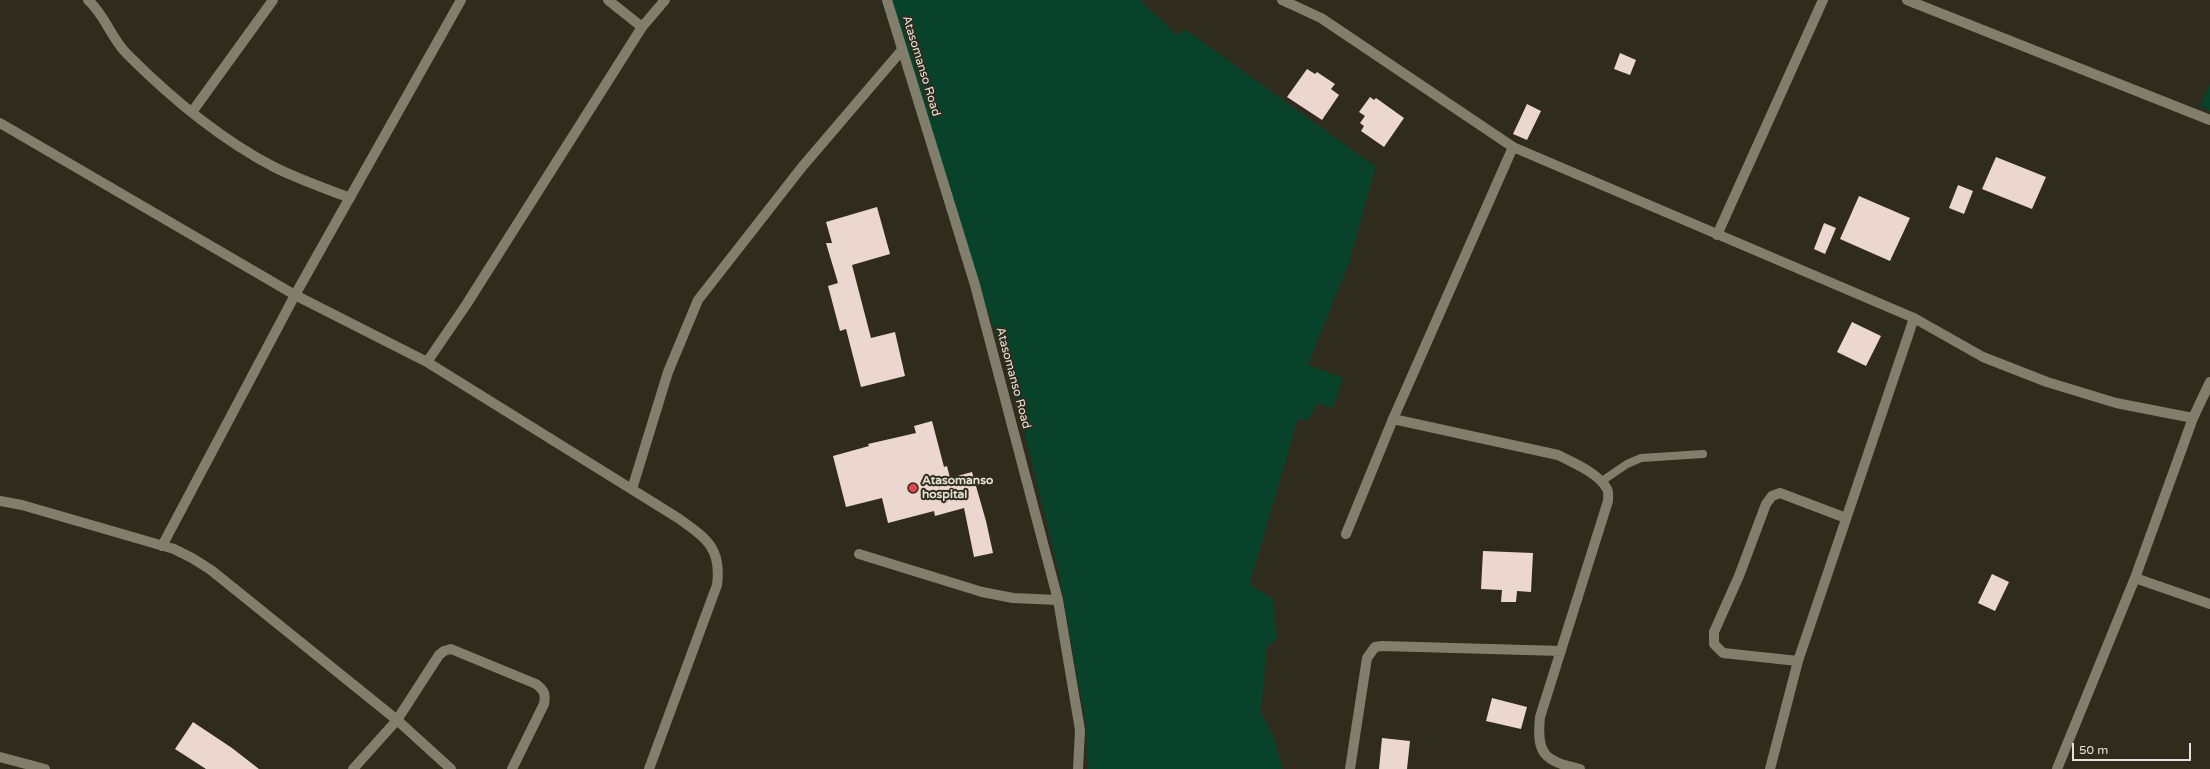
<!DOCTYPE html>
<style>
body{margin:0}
#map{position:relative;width:2210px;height:769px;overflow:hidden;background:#302c1d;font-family:"Varela Round",sans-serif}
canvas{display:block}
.scale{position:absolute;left:2072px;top:743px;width:119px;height:18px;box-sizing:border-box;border:2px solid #e5e3d9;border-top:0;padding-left:5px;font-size:12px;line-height:14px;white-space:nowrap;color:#e5e3d9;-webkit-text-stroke:3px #302c1d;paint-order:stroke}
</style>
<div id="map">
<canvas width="2210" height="769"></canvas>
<div class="scale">50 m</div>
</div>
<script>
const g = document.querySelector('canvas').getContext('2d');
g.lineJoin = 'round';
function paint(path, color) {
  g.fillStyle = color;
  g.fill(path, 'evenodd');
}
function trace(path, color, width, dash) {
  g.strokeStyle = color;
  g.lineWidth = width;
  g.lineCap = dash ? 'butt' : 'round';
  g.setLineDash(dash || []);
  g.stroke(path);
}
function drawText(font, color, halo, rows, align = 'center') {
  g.font = font + ' "Varela Round",sans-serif';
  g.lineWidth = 4;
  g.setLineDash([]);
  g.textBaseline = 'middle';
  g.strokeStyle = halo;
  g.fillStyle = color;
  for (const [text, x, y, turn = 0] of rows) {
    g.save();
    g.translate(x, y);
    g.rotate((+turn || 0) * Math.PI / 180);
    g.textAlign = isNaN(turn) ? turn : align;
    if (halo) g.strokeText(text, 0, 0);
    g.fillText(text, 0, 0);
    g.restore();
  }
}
const green = new Path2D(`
 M892 0H1140L1178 36 1185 29 1376 167 1349 263 1308 365 1343 378 1333 408 1318 403 1307 421 1298 419 1250 584 1273 599 1277 639 1267 647 1261 712 1274 738 1283 769H1088L1086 724 1058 568 1019 410 988 310 980 297Z
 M2210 84V111L2200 106Z`);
const building = new Path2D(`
 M1620 53 1636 60 1630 75 1614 69Z
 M1307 69 1315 74 1317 72 1335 84 1331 89 1339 95 1322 120 1287 97Z
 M1370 97 1374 100 1376 98 1404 118 1384 147 1361 131 1364 126 1360 123 1365 116 1359 112Z
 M1527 104 1541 111 1527 140 1513 134Z
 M1996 157 2046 177 2032 209 1982 189Z
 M1958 185 1973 191 1964 214 1949 208Z
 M1859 196 1910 218 1890 261 1840 239Z
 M877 207 890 254 852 265 871 338 895 332 905 376 861 387 846 329 840 331 828 286 838 283 826 243H832L826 222Z
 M1824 223 1836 228 1825 254 1814 249Z
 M1852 322 1881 336 1866 366 1837 352Z
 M932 421 944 467 947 466 950 478 972 472 986 521 993 553 974 557 964 508 935 516 934 511 888 523 882 498 846 507 833 456 869 446 868 444 916 433 914 426Z
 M1483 551 1533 553 1531 592 1517 591 1516 602H1501L1502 590 1481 589Z
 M1992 574 2009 582 1995 611 1978 603Z
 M1492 698 1527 707 1521 729 1486 721Z
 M193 722 232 748 259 769H206L175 749Z
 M1382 738 1410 741 1407 769H1379Z`);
const service = new Path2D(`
 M1602 481 1627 464 1641 458 1703 454`);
const minor = new Path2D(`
 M88 0C105 15 111 38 127 54 170 97 220 139 274 167 298 179 324 188 350 198
 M608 0 642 27
 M1282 0 1321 18 1513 147 1914 318 1983 357 2047 382 2116 403 2193 418
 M1907 0 2210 120
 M192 112 273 0
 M0 123 295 295 427 362 466 305 642 27 665 0
 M1717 235 1823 0
 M427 362 678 518C706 538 722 548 717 585L649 769
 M1393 419 1558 455C1572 462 1600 474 1607 489 1609 492 1608 498 1608 501L1540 717C1536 755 1545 761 1580 769
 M632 489 668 372 698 300 802 167 902 50
 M0 501 22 505 174 549 192 558 211 570 397 720 451 769
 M1346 534 1393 419 1513 147
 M162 546 295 295 461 0
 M859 554 982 592 1013 598 1058 600
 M2135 578 2210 604
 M1798 661 1723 653 1714 644V632L1739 576 1766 504 1772 496 1780 493 1846 518
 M0 757 45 769
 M353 769 397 720 439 655 444 651 451 649 536 684C544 690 546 694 544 704L512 769
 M1350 769 1367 658 1375 647 1382 646 1561 651
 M1770 769 1798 661 1914 318
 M2057 769 2135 578 2193 418 2210 382`);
const tertiary = new Path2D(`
 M887 0 975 285 1058 600 1080 730 1078 769`);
const markers = [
 [913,488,5,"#e0444e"]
];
const streetNames = [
 ["Atasomanso Road",921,66,73],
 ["Atasomanso Road",1013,378,75]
];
const poiNames = [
 ["Atasomanso",922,481],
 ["hospital",922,495]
];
paint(green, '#09422a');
paint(building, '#ecd6d0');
trace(service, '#827e6c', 8);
trace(minor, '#827e6c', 10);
trace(tertiary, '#827e6c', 10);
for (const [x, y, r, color] of markers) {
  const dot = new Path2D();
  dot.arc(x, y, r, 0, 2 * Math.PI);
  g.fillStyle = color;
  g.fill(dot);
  trace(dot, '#302c1d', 1.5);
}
drawText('12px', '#e5e3d9', '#302c1d', streetNames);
drawText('bold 12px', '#e5e3d9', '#302c1d', poiNames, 'left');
</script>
